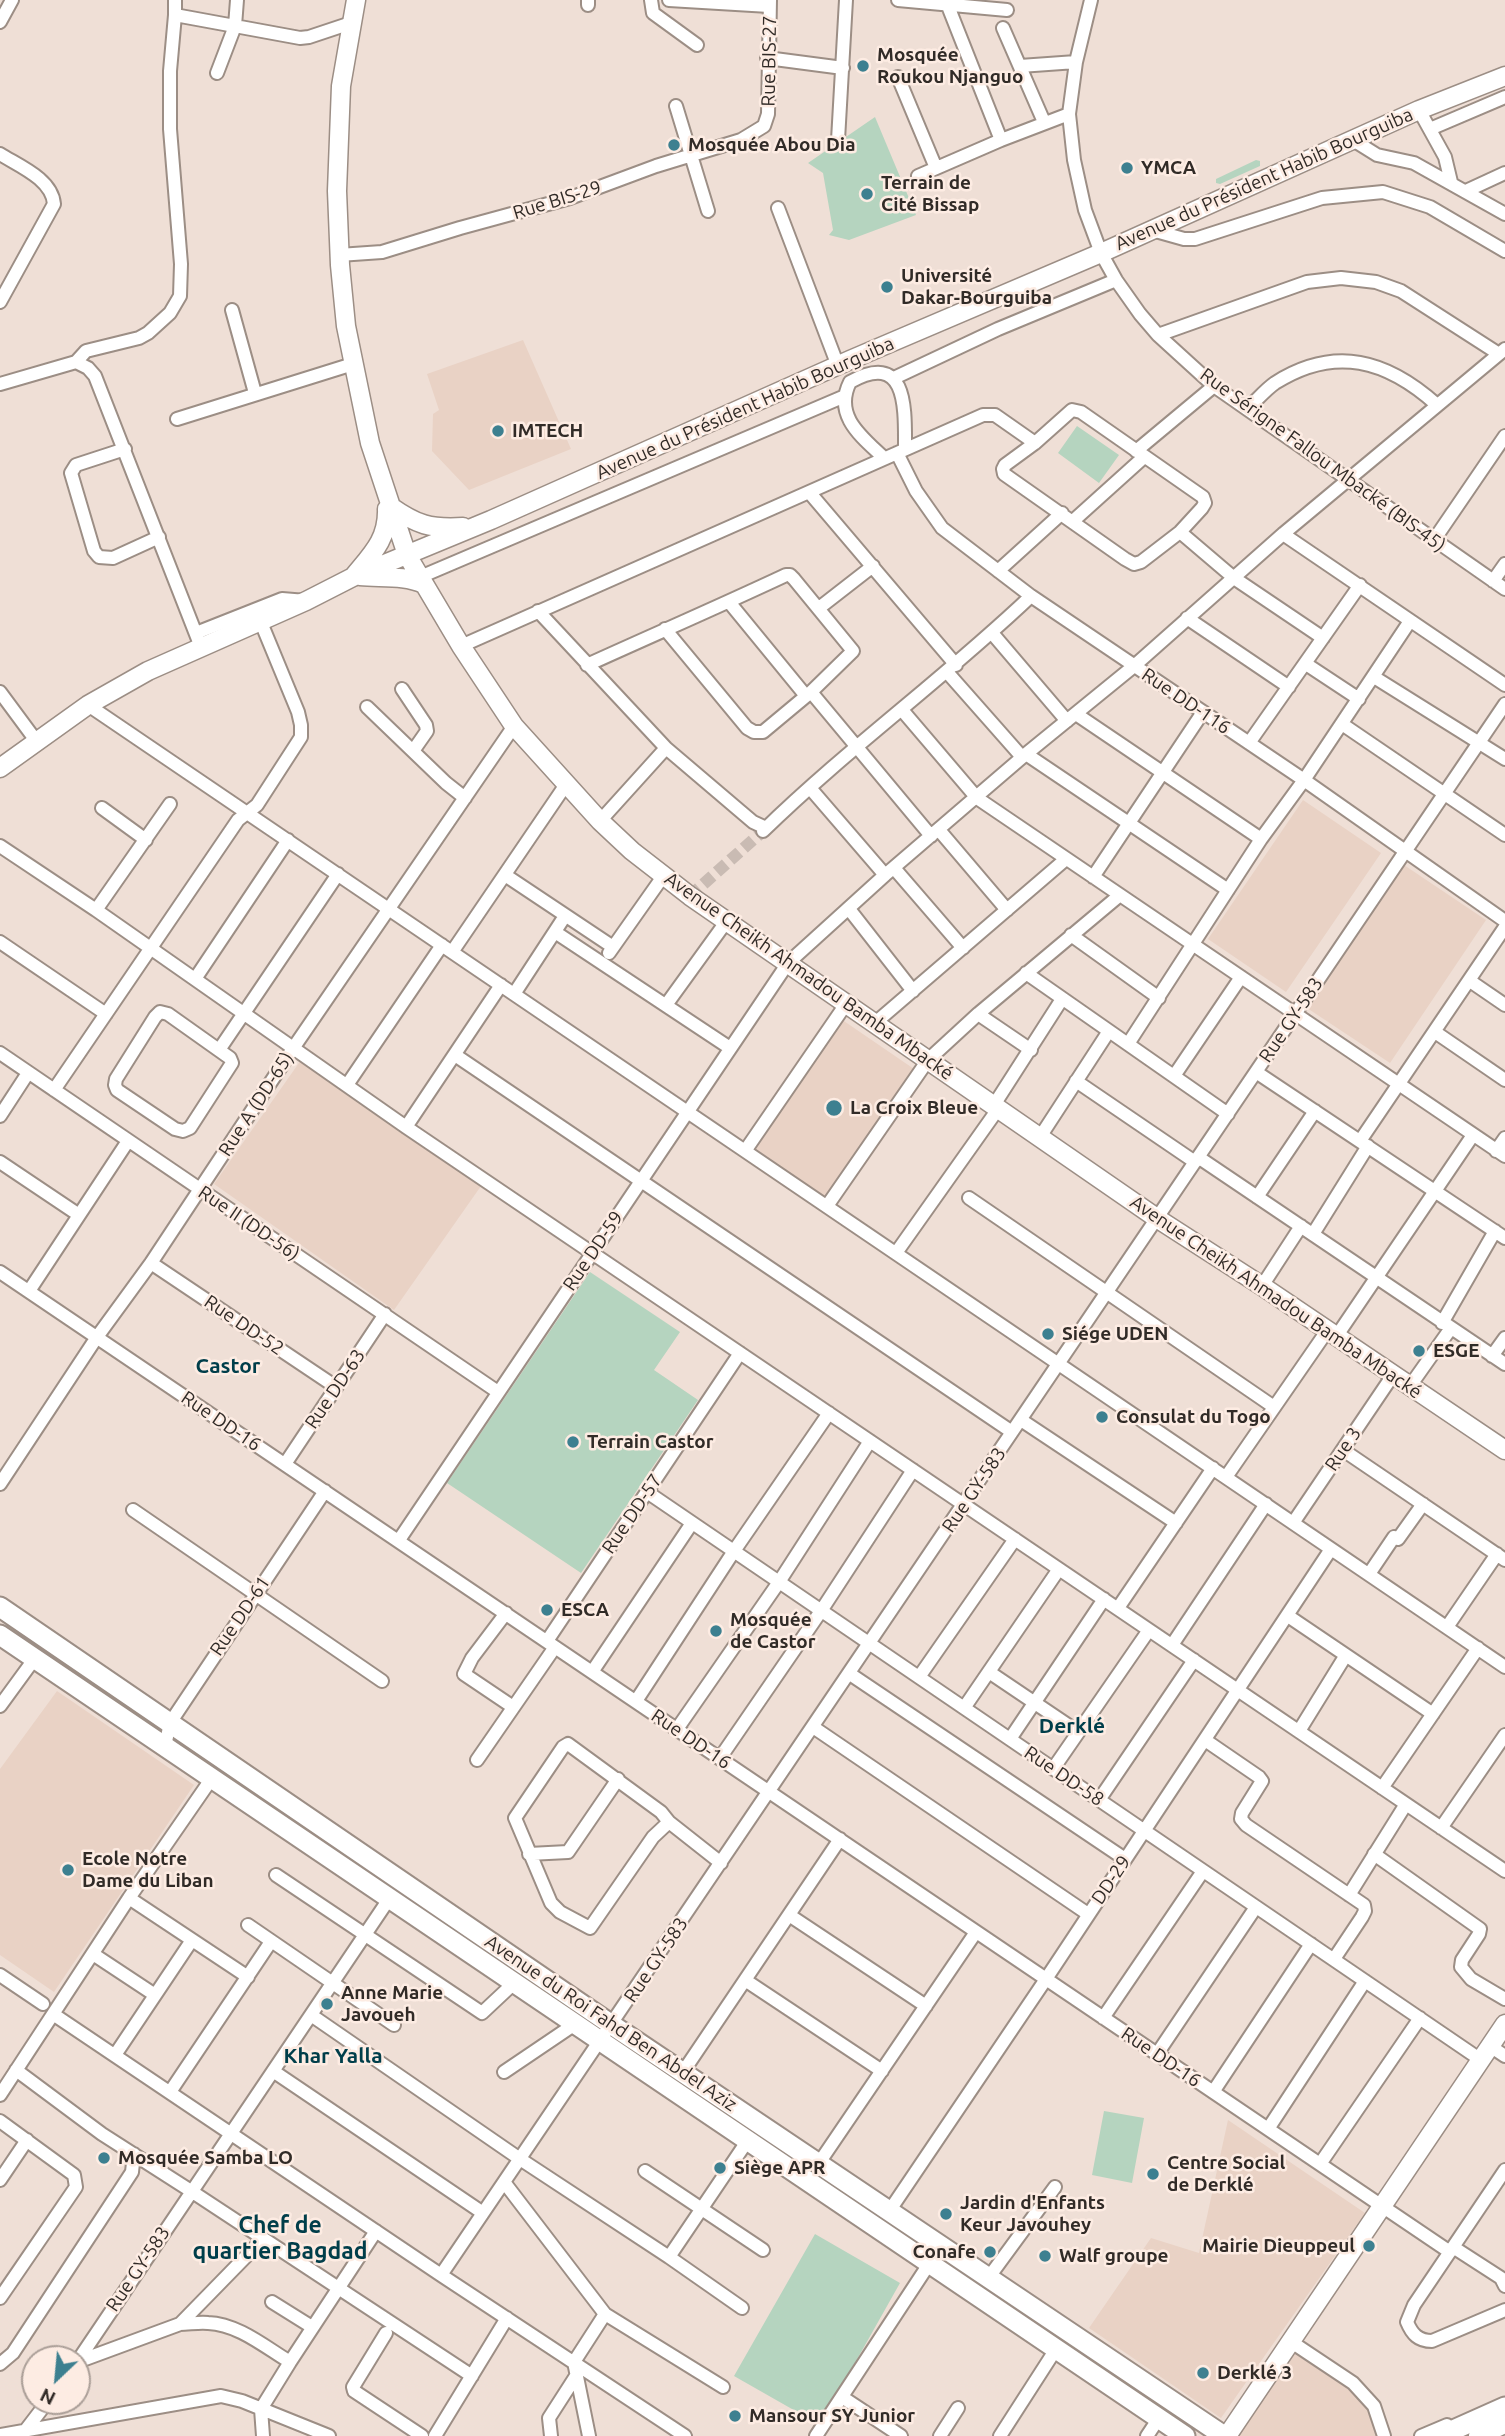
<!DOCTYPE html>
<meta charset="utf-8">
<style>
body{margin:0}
#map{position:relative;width:1505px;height:2436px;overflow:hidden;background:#efdfd6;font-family:Ubuntu,sans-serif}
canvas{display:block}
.north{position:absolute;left:21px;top:2345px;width:70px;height:70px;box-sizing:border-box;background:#fdece3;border:2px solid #ab9f98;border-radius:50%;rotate:206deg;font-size:19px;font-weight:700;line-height:28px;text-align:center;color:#312b27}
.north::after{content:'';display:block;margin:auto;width:24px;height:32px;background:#3d8090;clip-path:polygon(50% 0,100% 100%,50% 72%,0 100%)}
</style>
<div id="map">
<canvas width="1505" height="2436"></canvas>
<div class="north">N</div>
</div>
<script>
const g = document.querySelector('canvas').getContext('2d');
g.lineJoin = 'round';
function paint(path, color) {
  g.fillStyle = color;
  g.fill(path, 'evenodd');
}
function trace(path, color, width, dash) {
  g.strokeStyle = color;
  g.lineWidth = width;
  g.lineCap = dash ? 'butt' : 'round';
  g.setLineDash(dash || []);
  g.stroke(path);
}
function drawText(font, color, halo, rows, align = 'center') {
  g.font = font + ' Ubuntu,sans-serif';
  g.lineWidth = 5;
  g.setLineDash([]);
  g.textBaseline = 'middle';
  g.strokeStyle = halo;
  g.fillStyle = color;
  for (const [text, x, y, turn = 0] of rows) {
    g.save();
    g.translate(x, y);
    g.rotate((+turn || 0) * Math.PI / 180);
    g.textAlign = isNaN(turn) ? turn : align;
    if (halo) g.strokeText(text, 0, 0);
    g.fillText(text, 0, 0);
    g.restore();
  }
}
const built = new Path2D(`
 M523 340 571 449 469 490 432 451 433 414 439 410 427 374Z
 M1303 800 1381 853 1286 992 1208 939Z
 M1404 865 1486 920 1390 1063 1307 1008Z
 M841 1019 914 1069 826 1199 753 1149Z
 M301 1060 481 1186 394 1310 214 1184Z
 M57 1691 194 1785 54 1992 0 1955V1769Z
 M714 2099 1117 2372 1113 2378 709 2106Z
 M1228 2120 1365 2213 1221 2418 1089 2328 1151 2238 1199 2253Z
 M1292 2348 1359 2397 1368 2408 1379 2436H1234Z`);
const green = new Path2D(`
 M875 117 916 215 849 240 829 235 833 230 823 173 808 163Z
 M1256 160 1260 161V166L1220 184 1216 183V179Z
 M1077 426 1119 455 1099 483 1058 453Z
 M590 1272 680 1332 654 1370 698 1400 581 1573 447 1483Z
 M1104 2111 1144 2118 1132 2183 1092 2175Z
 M815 2234 900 2283 820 2425 734 2376Z`);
const streetTunnel = new Path2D(`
 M690 896 763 831`);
const street = new Path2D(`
 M175 0V15L300 38 309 37 351 23
 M588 0V5
 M651 0 653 13 697 45
 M669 0 769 6
 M898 0 1007 10
 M1091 0 1076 62 1069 114 1074 160 1085 210 1101 253 1116 280 1140 314 1158 335 1214 386 1505 589
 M948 6 1001 140
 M0 22 12 0
 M1003 28 1044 122
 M767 58 843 68
 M1020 66 1076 62
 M217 73 235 26 237 0
 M898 77 936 168
 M676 106 708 211
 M1419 110 1445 157 1451 182
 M1430 129 1505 97
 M838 140 846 0
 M1353 140 1377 155 1414 163 1505 214
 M0 154C19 166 52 179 54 204L0 302
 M918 176 1001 140 1069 114
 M1466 191 1505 173
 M778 208 838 366
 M1152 230 1184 239H1195L1322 198 1383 192 1430 207 1505 251
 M339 255 382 252 460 228 570 198 656 166 741 140 764 126 768 114 770 0
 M232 310 255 393
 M1158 335 1307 282 1341 278 1376 282 1401 291 1499 354
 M76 362 86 351 139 338 148 333 170 313 180 296 181 264 170 129V71L175 15
 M894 378 998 329 1116 280
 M0 384 76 362 88 368 95 376 201 647
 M1247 409C1256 401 1265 390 1275 383 1335 345 1387 360 1437 405
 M1072 410 1081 412 1203 497 1205 503 1202 508 1180 532 1141 562 1134 564 1125 559 1004 474 1003 469 1005 465 1035 443Z
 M177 419 353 364
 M125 449 76 465 71 473 94 551 99 557 113 558 159 537
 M1136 451 1214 386
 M897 453 916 491 942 528 1031 596 1304 780 1505 921
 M884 458C862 437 833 416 850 382 908 350 905 409 905 449
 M809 492 956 665
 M1073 521 1144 457
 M1180 532 1234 578 1323 638
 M1283 534 1505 685
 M1434 540 1505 436
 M998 571 1062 513
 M420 577 845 396
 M1493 581 1505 564
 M729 602 806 696
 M819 608 873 566
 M538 611 666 748 753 822 766 828
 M1187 618 1289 687
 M196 633 282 599 306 601
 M992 633 1067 721
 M461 646 983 415H995L1035 443
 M1306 664 1359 699
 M587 665C653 635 720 606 786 575H790L794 579 853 651 811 692 763 732H754L747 728 665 629
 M947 672 1022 757
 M1374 677 1505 759
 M402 689 426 725 427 731 413 751
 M0 692 37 742
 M811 692 931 836
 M88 705 1505 1667
 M367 707 446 783 465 798
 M902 710 977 798 1505 1156
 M1076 714 1261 839
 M1342 724 1505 835
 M1249 743 1360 585
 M1026 754 1228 890
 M810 788 885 875
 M102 808 146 840
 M600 821 666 748
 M939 830 1007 910
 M763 831C848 748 945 678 1031 596
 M0 846 96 910 406 1127 1505 1871
 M894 868 963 948
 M505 875 613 947
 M1093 877 1203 712
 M849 909 913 991
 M96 910 170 804
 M555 932 730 1048
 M1071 935 1159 998
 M0 942 106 1014
 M452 952 567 783
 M609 953 664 875
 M1026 973 1228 1114
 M195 979 288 840
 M1470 981 1505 1005
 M514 994 565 916
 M666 1005 726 922
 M160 1012 168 1014 230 1058 232 1063 190 1128 183 1131 175 1129 117 1090 115 1085 116 1079 155 1017Z
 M978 1014 1031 1050
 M875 1023 1066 859
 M1435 1032 1505 1080
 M1128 1044 1261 839 1304 780 1410 621
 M219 1050 338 874
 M0 1053 498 1392
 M455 1055 1012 1432
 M1256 1072 1505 1238
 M1174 1076 1241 977
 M1076 1081 1195 1162
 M347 1085 442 945
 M54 1090 238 820 257 805 301 737V725L298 712 260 620
 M994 1105 1062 999
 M0 1116 28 1073
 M406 1127 501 985
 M1040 1137 1109 1031
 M1360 1141 1505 927
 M745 1151 846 1004
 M1496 1151 1505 1138
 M1198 1157 1505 1364
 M0 1162 79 1215
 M1257 1197 1315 1111
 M969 1198 1274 1407
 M827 1206 928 1060 978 1014 1120 895
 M1313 1234 1368 1146
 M896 1253 998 1109
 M151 1263 336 1387
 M0 1272 1450 2252
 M1262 1286 1301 1226
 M29 1291 128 1141
 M1442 1323 1495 1231
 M1336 1337 1473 1135
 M1492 1356 1505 1338
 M1410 1386 1451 1328
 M1021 1420 1176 1523
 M1343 1450 1505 1560
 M285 1464 385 1314
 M1226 1477 1327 1331
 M0 1484 97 1337 151 1263 294 1047 514 726
 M647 1492 1481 2060
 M133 1510 382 1681
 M1293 1523 1393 1375
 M1398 1539 1423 1504
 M399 1540 788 963 885 875 1026 754 1134 666 1283 534 1505 349
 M1369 1574 1394 1537
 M1118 1608 1213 1468
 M506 1613 472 1658 464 1674 513 1707
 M1288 1616 1433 1714
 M1447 1627 1497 1554
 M547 1641 740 1353
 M1172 1645 1266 1504
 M592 1672 692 1523
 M989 1672 1078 1732
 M850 1674 1125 1859
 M919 1677 1015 1539
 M636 1701 734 1551 829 1413
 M0 1706 35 1658
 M964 1708 1059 1569
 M813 1727 1088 1914
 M677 1729 779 1582 870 1441
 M1299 1731 1346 1655
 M1010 1739 1104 1599
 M1205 1740 1259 1777 1262 1781 1242 1813 1241 1819 1246 1825 1364 1905 1365 1911 1362 1917 1334 1959
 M165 1746 170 1723 325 1491
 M720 1758 821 1611 913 1470
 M477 1760 555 1647
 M1053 1769 1149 1630
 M1382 1788 1478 1648
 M1099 1800 1194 1660
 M669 1822 653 1837 590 1928 560 1912 551 1903 515 1818 563 1747 568 1744 661 1812 669 1822 721 1863
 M1441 1828 1505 1735
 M529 1854 568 1852 618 1779
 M1374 1854 1480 1929 1479 1934 1462 1960 1461 1967 1471 1979 1505 1999
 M276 1875 482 2013 514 1983
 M1349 1895 1406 1804
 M129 1898 248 1977
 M789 1915 926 2006
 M248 1925 394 2025
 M93 1954 155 1995
 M0 1975 43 2004
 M745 1980 882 2071
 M53 2014 441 2275 685 2436
 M311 2015 520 2159 669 2257 742 2308
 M1103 2018 1203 1871
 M1490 2046 1505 2056
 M1157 2054 1256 1907
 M115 2055 192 1940
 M16 2070 102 2134 191 2191 472 2376
 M273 2071 483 2213
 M504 2072 575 2024
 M683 2072 840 1839
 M170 2092 270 1943
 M1213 2092 1311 1944
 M0 2095 129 1898 212 1778
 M0 2121 74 2175 76 2187 0 2298
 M1268 2129 1365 1981
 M819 2163 976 1932
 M1320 2164 1420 2018
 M1505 2170 1414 2305 1407 2322C1412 2334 1418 2341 1432 2341L1505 2310
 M645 2171 763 2250
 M0 2180 27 2140
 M504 2182 605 2314 574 2362 589 2436
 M890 2210 1046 1979 1331 1549
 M1453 2247 1501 2278 1505 2286
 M669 2257 748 2140
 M441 2275 1505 704
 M989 2277 1055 2187
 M272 2302 312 2327
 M605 2314 723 2387
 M180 2324C189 2324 199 2322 208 2323 238 2324 265 2347 290 2362
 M386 2333 353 2387 354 2391 422 2436
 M1290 2341 1353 2383 1374 2406 1384 2436
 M77 2362 389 1899
 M77 2362 180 2324 263 2239
 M0 2364 13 2353 132 2172 134 2154
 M842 2397 901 2436
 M25 2431 48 2401
 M0 2435 221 2396 242 2401 329 2436
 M263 2436 261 2409 290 2362 376 2231
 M435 2436 507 2318
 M551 2436 549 2418 576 2376
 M816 2436 929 2264
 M940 2436 958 2408
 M1000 2436 1056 2349
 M1147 2436 1159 2418
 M1421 2436 1447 2425`);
const secondary = new Path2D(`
 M356 0 341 86 337 191 340 265 346 326 370 443 407 555 461 646 514 726 600 821 632 851 690 896 1158 1219 1262 1286 1505 1450
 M390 506C417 525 430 529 463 527
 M354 576C372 554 388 539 387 509
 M360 576C381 578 405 575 424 584
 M0 768 88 705 148 671 306 601 353 577 491 520 850 360 1101 253 1419 110 1505 76
 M1227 2436 1505 2024
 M1478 2436 1505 2424`);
const primary = new Path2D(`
 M0 1607 612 2025 1224 2436
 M0 1635 1185 2436
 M1440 2436 1505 2407`);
const markers = [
 [863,66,7,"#3d8090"],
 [674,145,7,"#3d8090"],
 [1127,168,7,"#3d8090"],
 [867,194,7,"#3d8090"],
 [887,287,7,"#3d8090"],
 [498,431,7,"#3d8090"],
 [834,1108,9,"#3d8090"],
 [1048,1334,7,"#3d8090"],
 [1419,1351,7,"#3d8090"],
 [1102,1417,7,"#3d8090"],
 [573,1442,7,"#3d8090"],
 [547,1610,7,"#3d8090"],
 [716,1631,7,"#3d8090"],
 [68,1870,7,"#3d8090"],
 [327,2004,7,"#3d8090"],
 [104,2158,7,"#3d8090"],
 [720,2168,7,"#3d8090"],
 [1153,2174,7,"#3d8090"],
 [946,2214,7,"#3d8090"],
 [1369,2246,7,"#3d8090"],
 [990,2252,7,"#3d8090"],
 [1045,2256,7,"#3d8090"],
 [1203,2373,7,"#3d8090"],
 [735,2416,7,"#3d8090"]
];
const poiNames = [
 ["Mosquée",877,55],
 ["Roukou Njanguo",877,77],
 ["Mosquée Abou Dia",688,145],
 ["YMCA",1141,168],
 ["Terrain de",881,183],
 ["Cité Bissap",881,205],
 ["Université",901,276],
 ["Dakar-Bourguiba",901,298],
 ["IMTECH",512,431],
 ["La Croix Bleue",850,1108],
 ["Siége UDEN",1062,1334],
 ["ESGE",1433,1351],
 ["Consulat du Togo",1116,1417],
 ["Terrain Castor",587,1442],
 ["ESCA",561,1610],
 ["Mosquée",730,1620],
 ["de Castor",730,1642],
 ["Ecole Notre",82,1859],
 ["Dame du Liban",82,1881],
 ["Anne Marie",341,1993],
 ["Javoueh",341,2015],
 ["Mosquée Samba LO",118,2158],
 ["Centre Social",1167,2163],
 ["de Derklé",1167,2185],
 ["Siège APR",734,2168],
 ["Jardin d'Enfants",960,2203],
 ["Keur Javouhey",960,2225],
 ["Mairie Dieuppeul",1355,2246,"right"],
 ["Conafe",976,2252,"right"],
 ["Walf groupe",1059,2256],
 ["Derklé 3",1217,2373],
 ["Mansour SY Junior",749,2416]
];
const streetNames = [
 ["Rue BIS-27",769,61,-89],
 ["Avenue du Président Habib Bourguiba",1264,179,-24],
 ["Rue BIS-29",557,200,-17],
 ["Avenue du Président Habib Bourguiba",745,408,-24],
 ["Rue Sérigne Fallou Mbacké (BIS-45)",1323,460,36],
 ["Rue DD-116",1186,701,34],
 ["Avenue Cheikh Ahmadou Bamba Mbacké",809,976,35],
 ["Rue GY-583",1291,1020,-56],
 ["Rue A (DD-65)",256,1104,-57],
 ["Rue II (DD-56)",249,1223,34],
 ["Rue DD-59",593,1251,-56],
 ["Avenue Cheikh Ahmadou Bamba Mbacké",1276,1297,34],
 ["Rue DD-52",244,1325,34],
 ["Rue DD-63",335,1389,-56],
 ["Rue DD-16",221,1421,34],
 ["Rue 3",1343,1449,-56],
 ["Rue GY-583",974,1490,-56],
 ["Rue DD-57",632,1514,-56],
 ["Rue DD-61",240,1616,-56],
 ["Rue DD-16",691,1739,34],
 ["Rue DD-58",1064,1776,34],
 ["DD-29",1111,1880,-56],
 ["Rue GY-583",656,1960,-56],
 ["Avenue du Roi Fahd Ben Abdel Aziz",611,2023,34],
 ["Rue DD-16",1161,2057,34],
 ["Rue GY-583",138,2269,-56]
];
const neighbourhoodNames = [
 ["Castor",228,1366],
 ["Derklé",1072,1726],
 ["Khar Yalla",333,2056]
];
const quarterNames = [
 ["Chef de",280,2225],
 ["quartier Bagdad",280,2251]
];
paint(built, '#e9d2c5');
paint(green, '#b5d4bf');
trace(streetTunnel, '#c9bbb3', 12, [12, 6]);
trace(street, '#9c8e85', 16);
trace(secondary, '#9c8e85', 21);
trace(primary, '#9c8e85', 23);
trace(street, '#fff', 12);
trace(secondary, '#fff', 18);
trace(primary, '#fff', 19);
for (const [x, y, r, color] of markers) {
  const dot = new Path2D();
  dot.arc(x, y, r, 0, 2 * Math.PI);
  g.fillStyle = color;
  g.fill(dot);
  trace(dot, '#fdece3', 2.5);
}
drawText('bold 19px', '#312b27', '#fdece3', poiNames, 'left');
drawText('19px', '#312b27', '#fdece3', streetNames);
drawText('bold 21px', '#003e4a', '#fdece3', neighbourhoodNames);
drawText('bold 23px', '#003e4a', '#fdece3', quarterNames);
</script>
